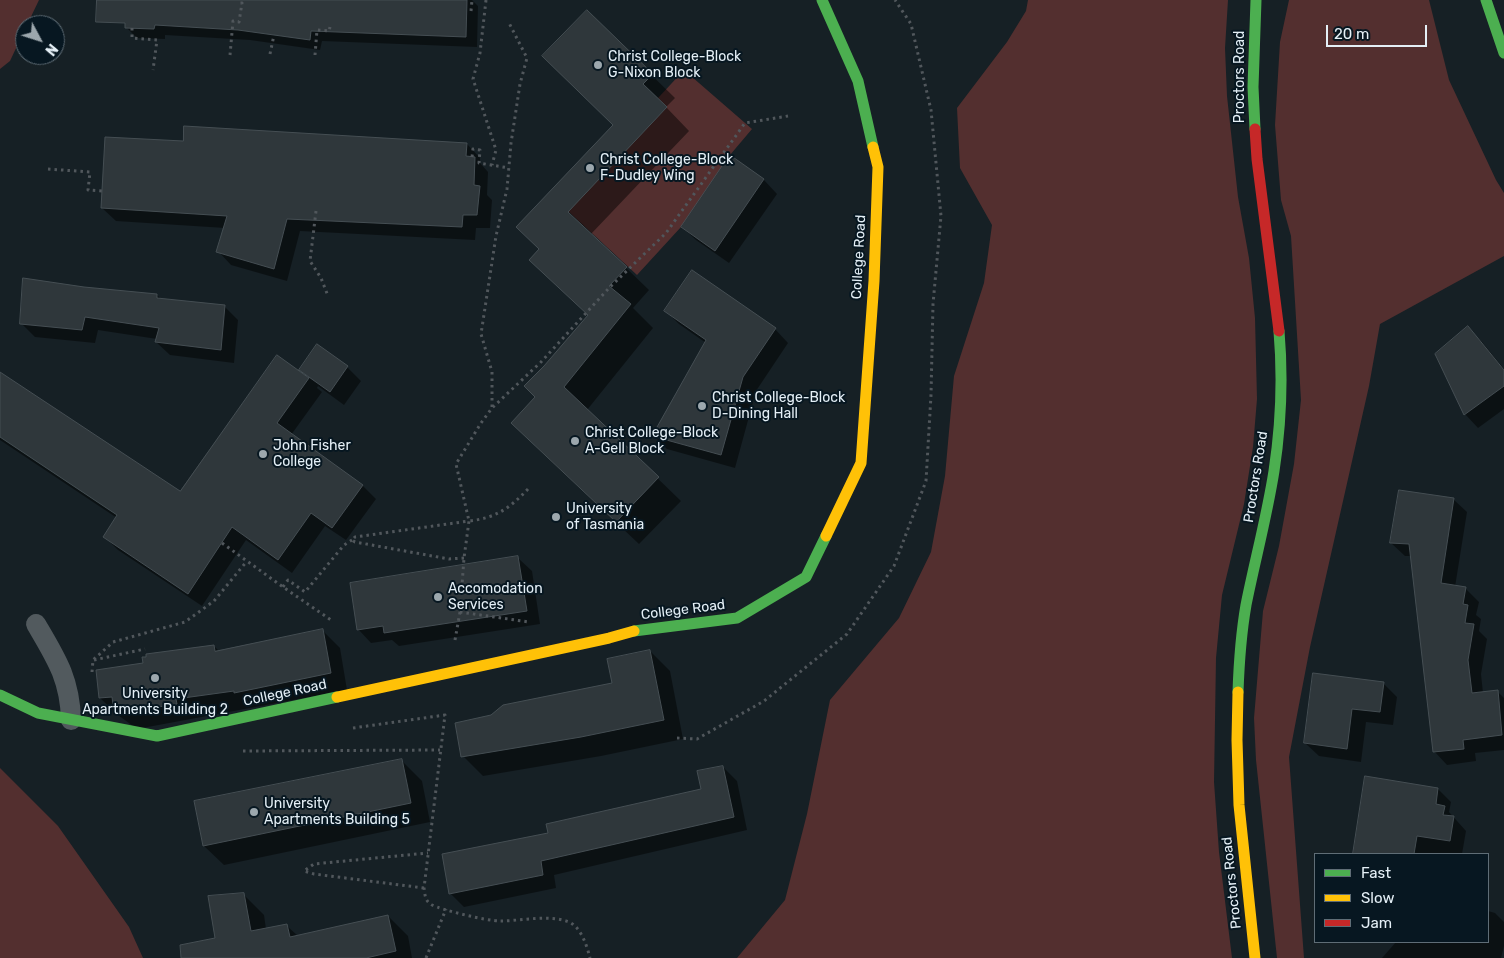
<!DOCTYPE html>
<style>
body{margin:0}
#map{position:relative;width:1504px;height:958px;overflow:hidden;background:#162025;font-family:Rubik,sans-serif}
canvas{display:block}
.legend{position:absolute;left:1314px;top:853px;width:175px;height:90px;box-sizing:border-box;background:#071721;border:1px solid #5f6d76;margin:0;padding:6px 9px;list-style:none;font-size:15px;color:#e4eff6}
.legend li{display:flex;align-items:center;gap:10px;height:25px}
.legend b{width:25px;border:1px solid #5f6d76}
.north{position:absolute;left:15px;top:15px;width:50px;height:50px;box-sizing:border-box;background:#071721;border:1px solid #5f6d76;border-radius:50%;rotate:130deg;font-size:14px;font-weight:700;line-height:20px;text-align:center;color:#e4eff6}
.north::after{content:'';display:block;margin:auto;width:18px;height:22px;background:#9ca7ad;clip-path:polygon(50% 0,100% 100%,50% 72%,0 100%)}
.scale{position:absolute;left:1326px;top:25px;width:101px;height:22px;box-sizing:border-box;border:2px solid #e4eff6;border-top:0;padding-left:6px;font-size:15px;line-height:18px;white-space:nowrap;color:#e4eff6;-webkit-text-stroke:4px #071721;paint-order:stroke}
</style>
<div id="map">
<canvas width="1504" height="958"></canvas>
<ul class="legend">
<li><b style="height:6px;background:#4caf50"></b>Fast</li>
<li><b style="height:6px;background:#ffc107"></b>Slow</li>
<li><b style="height:6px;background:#c62828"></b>Jam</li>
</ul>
<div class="north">N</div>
<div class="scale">20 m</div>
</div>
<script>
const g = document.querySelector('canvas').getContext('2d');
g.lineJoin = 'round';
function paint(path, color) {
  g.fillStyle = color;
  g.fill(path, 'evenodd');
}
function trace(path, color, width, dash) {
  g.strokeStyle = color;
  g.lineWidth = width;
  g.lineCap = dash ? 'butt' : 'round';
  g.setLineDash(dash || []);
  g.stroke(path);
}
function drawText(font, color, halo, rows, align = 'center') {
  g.font = font + ' Rubik,sans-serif';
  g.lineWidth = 4;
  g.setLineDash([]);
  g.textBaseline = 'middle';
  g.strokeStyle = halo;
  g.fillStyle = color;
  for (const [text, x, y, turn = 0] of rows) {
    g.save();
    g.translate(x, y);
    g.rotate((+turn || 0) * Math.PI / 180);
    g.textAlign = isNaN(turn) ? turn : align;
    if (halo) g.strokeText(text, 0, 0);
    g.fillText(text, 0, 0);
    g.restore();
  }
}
const green = new Path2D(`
 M0 0H39L27 25H25V29L10 61 0 69Z
 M1028 0H1228L1225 48 1227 96 1238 197 1249 258 1255 318 1257 399 1253 447 1244 504 1222 595 1216 658 1214 782 1219 852 1232 958H737L785 900 807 814 830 700 899 618 931 552 945 476 954 376 984 283 992 225 960 168 957 108 1007 42 1026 11Z
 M1289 0H1429L1449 80 1496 180 1504 193V256L1380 324 1369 386 1310 647 1289 757 1304 958H1277L1256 760 1254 718 1263 611 1279 546 1294 464 1301 400 1291 236 1281 200 1275 125 1280 42Z
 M684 70 752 129 730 155 681 227 637 275 568 211 667 107 658 98Z
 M0 768 58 826 129 927 143 958H0Z`);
const shadow = new Path2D(`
 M127 0H472L478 6 477 47 322 41 320 50 250 40 165 35V39L137 38 126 27Z
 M587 12 675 98 666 107 689 131 591 234 649 290 633 308 653 328 587 410 681 501 639 544 535 446 537 397 545 367 589 316 530 260 540 250 615 126Z
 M184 142 467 144 480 158V163L488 172 487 195 492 200 490 228H476L475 240 300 231 287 281 231 265 218 251 225 228 116 221 102 208Z
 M731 157 764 180 777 194 729 263 696 240 682 227Z
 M84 288 157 295 162 300 225 307 238 320 234 363 170 355 156 342 157 339 98 330 95 343 35 337 21 323Z
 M665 310 775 329 788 343 756 391 735 468 667 449 654 436 706 343 679 324Z
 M1468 328 1482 342 1504 369V409L1478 428 1465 414Z
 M347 367 361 381 344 405 318 386 317 388 322 392 291 435 362 485 376 499 346 540 325 526 292 573 246 540 202 606 118 550 105 537 117 518 0 440V373L181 492 304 375 305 374 300 370Z
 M1453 499 1467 512 1455 587 1466 589 1479 602 1476 615 1481 619 1479 631 1487 639 1481 674 1483 693 1497 691 1504 698V750L1475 753 1476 761 1447 765 1434 751 1412 556H1405L1391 543Z
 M518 558 532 571 540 624 399 646 392 640 371 643 358 629Z
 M323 631 340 648 347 690 137 729 118 715 100 698 97 671 144 664 214 646 220 652Z
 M650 651 670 671 683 739 601 756 483 776 463 756 614 684Z
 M1383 683 1397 697 1393 725 1366 722 1361 762 1319 756 1305 743Z
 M402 761 422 781 430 822 224 865 204 846Z
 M723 767 737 781 747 830 554 875 556 888 464 907 450 893 550 834 703 790Z
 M1366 777 1438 789 1451 802 1449 812 1466 831 1462 854H1354Z
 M244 895 264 915 266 929 287 926 298 936 388 916 408 936 412 958H220Z
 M1488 911 1495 913 1504 922V946L1501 958H1382L1396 942H1488Z`);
const building = new Path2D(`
 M97 0H467L466 37 311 31 310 40 238 30 155 25 154 29 125 28V23L96 22Z
 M587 10 653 74 643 84 667 107 568 212 627 267 609 286 631 304 564 387 659 477 616 522 511 423 535 397 524 386 544 366 588 315 529 260 539 249 516 227 613 125 542 56Z
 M184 126 467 143 466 156 475 157 474 185 480 186 477 215H463L462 227 287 219 274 269 216 252 227 216 101 208 105 137 183 141Z
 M730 155 764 179 715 251 681 227Z
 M692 270 776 328 743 377 721 455 652 436 706 340 664 311Z
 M23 278 84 287 157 294V298L225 305 221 350 155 342 159 328 85 317 82 330 20 324Z
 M1468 326 1504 370V386L1464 415 1435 354Z
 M317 344 348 366 330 392 299 370Z
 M277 355 309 378 277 423 363 485 332 528 311 513 278 560 232 527 188 594 103 537 117 515 0 437V372L180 491Z
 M1399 490 1454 498 1441 583 1466 587 1463 604 1468 605 1465 623 1474 624 1468 660 1472 693 1498 690 1502 735 1463 740 1464 749 1433 752 1409 544 1390 543Z
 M518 556 527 611 384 633 383 626 357 630 350 583Z
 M323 629 331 673 234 693V691L176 699 177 704 119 713 114 712 112 697 99 698 96 670 143 663 142 657H146V654L214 645 215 651Z
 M650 650 664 720 581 737 461 757 455 723 491 715 503 705 612 683 607 659Z
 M1313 673 1384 682 1380 712 1352 709 1347 749 1304 743Z
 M402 759 411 803 203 846 194 801Z
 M723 766 734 817 541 861 543 875 449 894 442 854 548 833 546 824 701 789 697 771Z
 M1365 776 1438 788 1436 804 1445 806 1443 815 1454 816 1450 841 1417 836 1414 854H1353Z
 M244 893 251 931 287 924 290 937 388 915 396 951 366 958H181L180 945 215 938 208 896Z`);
const path = new Path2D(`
 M486 0 480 53 473 79 496 150 492 165
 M471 11 472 0
 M132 28V38L157 40 153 70
 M270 54 274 35
 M230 55 233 21 239 22 242 3H239
 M315 55 317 30 329 31 330 27
 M472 157 473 149 480 150 479 163 509 168
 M48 169 90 172 88 190 102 191
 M316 211 310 261 321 278 328 296
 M492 407V372L481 334 496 236 507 189 511 143 520 84 527 58 508 21
 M528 489C510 508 496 518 469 521L456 464 481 423 492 408 541 362 610 287 666 233 745 123 788 116
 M222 543 283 587 331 620
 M283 587 288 580 305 592 344 545 352 540
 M460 612 529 622
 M455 640 460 612 464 558 469 521 355 537 352 540 355 542 449 559 464 558
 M94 660 145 649
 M92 672 93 660 113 642 185 622 214 601 247 561
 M353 728 445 715 424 888C425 895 425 901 432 905 442 910 487 921 500 921 522 921 548 914 569 922 581 927 587 946 590 958
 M677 738 697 739 764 701 847 634 894 566 926 481 931 395 933 304 941 216 931 110 911 24 895 0
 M243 751 440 750
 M424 888 314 874 304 871 314 864 428 853
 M426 958 446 909`);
const lane = new Path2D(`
 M36 624C56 658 70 679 71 720`);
const fast = new Path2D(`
 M822 0 858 81 873 147
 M1486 0 1504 53
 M1255 129 1253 87 1256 0
 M634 631 737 618 806 577 826 536
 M1238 692C1239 663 1241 634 1246 605 1255 560 1267 516 1274 471 1281 425 1283 378 1279 331
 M0 695 38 713 157 736 337 697`);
const slow = new Path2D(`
 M826 536 861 463 874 281 878 167 873 147
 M1238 692 1237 740 1239 805 1255 958
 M337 697 609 638 634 631`);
const jam = new Path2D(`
 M1255 129 1257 159 1279 331`);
const markers = [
 [598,65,5,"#9ca7ad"],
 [590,168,5,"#9ca7ad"],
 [702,406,5,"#9ca7ad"],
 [575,441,5,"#9ca7ad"],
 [263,454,5,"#9ca7ad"],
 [556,517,5,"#9ca7ad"],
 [438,597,5,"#9ca7ad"],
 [155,678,5,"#9ca7ad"],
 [254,812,5,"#9ca7ad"]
];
const poiNames = [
 ["Christ College-Block",608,57],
 ["G-Nixon Block",608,73],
 ["Christ College-Block",600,160],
 ["F-Dudley Wing",600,176],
 ["Christ College-Block",712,398],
 ["D-Dining Hall",712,414],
 ["Christ College-Block",585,433],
 ["A-Gell Block",585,449],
 ["John Fisher",273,446],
 ["College",273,462],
 ["University",566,509],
 ["of Tasmania",566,525],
 ["Accomodation",448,589],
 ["Services",448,605],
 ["University",155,694,"center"],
 ["Apartments Building 2",155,710,"center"],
 ["University",264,804],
 ["Apartments Building 5",264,820]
];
const streetNames = [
 ["Proctors Road",1240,77,-90],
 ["College Road",859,257,-87],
 ["Proctors Road",1256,477,-81],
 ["College Road",683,610,-7],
 ["College Road",285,693,-12],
 ["Proctors Road",1232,883,-96]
];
paint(green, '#532f2f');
paint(shadow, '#0007');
paint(building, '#2f373b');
trace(building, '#454e53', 1);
trace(path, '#51575c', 3, [2.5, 4]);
trace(lane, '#525a5e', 20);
trace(fast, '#4caf50', 11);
trace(slow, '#ffc107', 11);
trace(jam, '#c62828', 11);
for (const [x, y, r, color] of markers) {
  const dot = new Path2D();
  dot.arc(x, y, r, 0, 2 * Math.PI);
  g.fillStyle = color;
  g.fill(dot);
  trace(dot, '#071721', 2);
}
drawText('14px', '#e4eff6', '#071721', poiNames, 'left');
drawText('14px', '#e4eff6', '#071721', streetNames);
</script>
